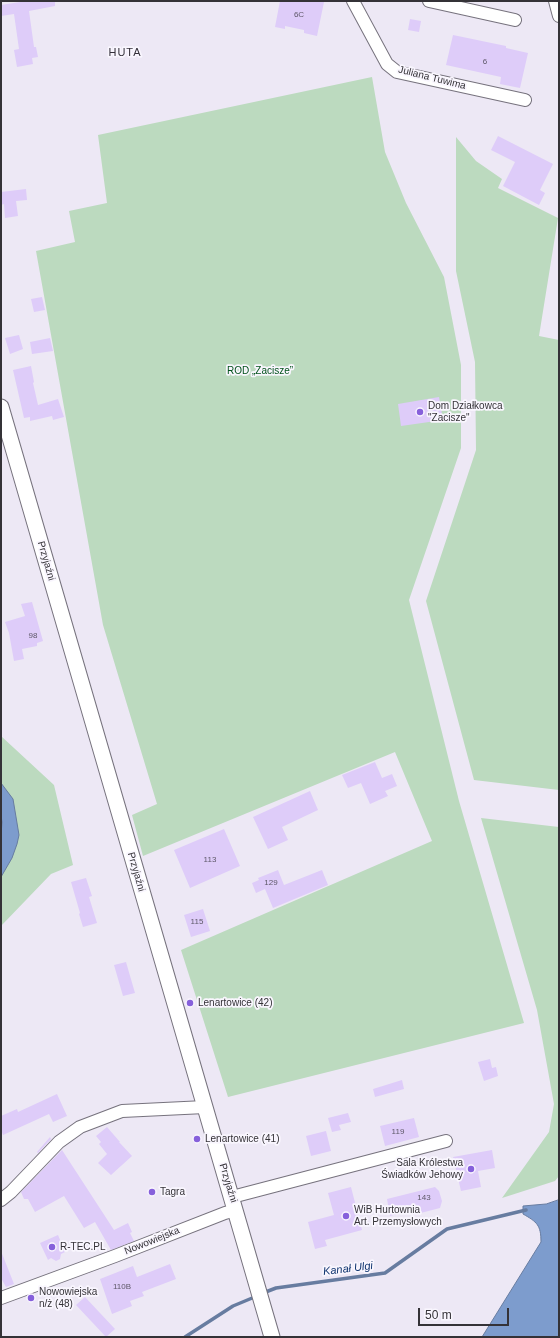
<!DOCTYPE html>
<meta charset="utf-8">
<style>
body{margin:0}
#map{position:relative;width:560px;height:1338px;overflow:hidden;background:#ede8f5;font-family:Arial,sans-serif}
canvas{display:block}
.frame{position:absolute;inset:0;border:2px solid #343237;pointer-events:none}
.scale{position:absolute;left:418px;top:1308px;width:91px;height:18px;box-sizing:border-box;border:2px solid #343237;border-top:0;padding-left:5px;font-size:12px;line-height:14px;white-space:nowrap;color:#343237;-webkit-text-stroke:3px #f9f6fe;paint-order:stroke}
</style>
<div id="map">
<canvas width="560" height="1338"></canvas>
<div class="frame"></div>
<div class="scale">50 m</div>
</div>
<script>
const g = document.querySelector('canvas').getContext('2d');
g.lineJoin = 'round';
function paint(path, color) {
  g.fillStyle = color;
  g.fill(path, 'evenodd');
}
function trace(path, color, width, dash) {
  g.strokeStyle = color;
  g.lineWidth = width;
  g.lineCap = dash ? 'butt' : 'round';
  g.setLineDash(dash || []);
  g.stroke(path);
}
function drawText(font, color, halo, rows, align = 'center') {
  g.font = font + ' Arial,sans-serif';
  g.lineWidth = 3.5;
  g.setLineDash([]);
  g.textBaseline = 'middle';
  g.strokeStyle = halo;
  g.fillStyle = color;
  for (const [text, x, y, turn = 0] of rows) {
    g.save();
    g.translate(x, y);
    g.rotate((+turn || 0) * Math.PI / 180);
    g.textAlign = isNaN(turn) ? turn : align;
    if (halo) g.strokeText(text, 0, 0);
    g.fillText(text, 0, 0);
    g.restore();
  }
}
const green = new Path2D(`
 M372 77 385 152 406 203 444 277 461 365V448L409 600 459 801 524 1023 228 1097 181 950 432 841 395 752 143 856 132 815 157 804 103 625 36 251 75 242 69 211 107 203 98 135Z
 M456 137 476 161 502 179 498 188 558 218 539 336 559 340V790L474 780 426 601 476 450 475 362 456 271Z
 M1 736 54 785 73 865 51 874 1 926Z
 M481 818 559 827V1176L555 1181 502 1198 549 1132 554 1104 537 1010Z`);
const water = new Path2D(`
 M1 783 13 799 19 835 17 844 12 858 1 877V835L2 822 1 816Z
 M559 1200V1337H482L541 1242C541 1225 537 1222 523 1214V1206L546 1204Z`);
const stream = new Path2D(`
 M263 1293 276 1288 385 1273 447 1229 526 1210
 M185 1337 233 1306 257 1296`);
const building = new Path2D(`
 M20 1H55V6L29 11 34 47H36L38 57 32 58 33 64 17 67 14 50 19 49 14 14 1 16V5L20 2Z
 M280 1 324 2 317 36 304 33V30L285 26V29L275 27Z
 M410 19 421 21 419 32 408 30Z
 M453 35 506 46V48L528 53 520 88 500 84 501 77 446 65Z
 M498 136 553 164 540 190 545 193 539 205 503 186 515 162 491 150Z
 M26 189 27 200 16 201 18 216 5 218 4 204 1 205V192Z
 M42 297 45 310 34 312 31 299Z
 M19 335 23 349 10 354 5 338Z
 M50 338 53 351 32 354 30 342Z
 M31 366 34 382 33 383 38 405 58 399 64 417 53 420 52 416 30 421V417L24 418 13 370Z
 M439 397 443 420 401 426 398 404Z
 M32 602 43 641 37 643V646L22 649 24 659 14 661 9 633 5 622 25 616 21 604Z
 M375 762 382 778 392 774 397 786 385 791 388 796 370 804 361 783 348 788 342 775Z
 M310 791 318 810 282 827 288 840 268 849 253 817Z
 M224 829 240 866 190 888 174 850Z
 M278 870 284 885 322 870 328 885 273 908 265 889 256 893 252 883 259 880 258 878Z
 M86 878 92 896 89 897 97 923 83 927 79 914 80 913 71 882Z
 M203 909 210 931 191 937 184 915Z
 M126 962 135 993 123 996 114 965Z
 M490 1059 492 1068 496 1067 498 1076 484 1081 478 1062Z
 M402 1080 404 1089 375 1097 373 1089Z
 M57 1094 67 1116 53 1122 49 1114 3 1135 1 1130V1116L17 1109 18 1112Z
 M348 1113 351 1122 339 1125 341 1130 332 1132 328 1118Z
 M414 1118 419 1137 385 1146 380 1126Z
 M107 1127 120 1142H119L132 1156 111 1175 98 1163 107 1154 99 1144 101 1142 96 1136Z
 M326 1131 331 1151 311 1156 306 1136Z
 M50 1137 51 1139 38 1153 37 1152Z
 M62 1150 114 1230 128 1223 132 1232 130 1233 134 1241 111 1250 95 1222 84 1228 64 1196 35 1212 28 1199H24L21 1192Z
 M492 1150 495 1168 478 1171 481 1187 461 1191 453 1157Z
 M351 1187 362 1230 325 1240 327 1246 315 1249 308 1222 334 1215 328 1193Z
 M435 1187 439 1191 442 1201 440 1208 413 1215 412 1210 390 1216 387 1199Z
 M58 1235 65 1252 61 1254 60 1259 56 1261 51 1258 48 1260 40 1243Z
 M1 1251 14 1284 6 1287 1 1278Z
 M170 1264 176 1279 142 1292 144 1296 130 1301 132 1306 112 1314 100 1279 133 1266 137 1277Z
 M85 1297 115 1329 106 1337 76 1305Z`);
const minor = new Path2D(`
 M353 1 387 64 397 72 525 100
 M429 1 515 20
 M555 1 559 16
 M232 1197 446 1141
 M1 1200 11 1192 59 1142 80 1127 122 1111 205 1107
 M1 1298 115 1256 225 1213 236 1210`);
const major = new Path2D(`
 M1 407 272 1337`);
const markers = [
 [420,412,4,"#8660db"],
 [190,1003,4,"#8660db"],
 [197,1139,4,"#8660db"],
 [471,1169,4,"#8660db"],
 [152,1192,4,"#8660db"],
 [346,1216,4,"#8660db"],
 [52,1247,4,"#8660db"],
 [31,1298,4,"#8660db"]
];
const numberNames = [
 ["6C",299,15],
 ["6",485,62],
 ["98",33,636],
 ["113",210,860],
 ["129",271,883],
 ["115",197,922],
 ["119",398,1132],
 ["143",424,1198],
 ["110B",122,1287]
];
const streetNames = [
 ["Juliana Tuwima",432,78,14],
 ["Przyjaźni",46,561,74],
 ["Przyjaźni",136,872,74],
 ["Przyjaźni",228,1183,73],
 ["Nowowiejska",152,1241,-22]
];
const parkNames = [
 ["ROD „Zacisze”",260,371]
];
const poiNames = [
 ["Dom Działkowca",428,406],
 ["\"Zacisze\"",428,418],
 ["Lenartowice (42)",198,1003],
 ["Lenartowice (41)",205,1139],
 ["Sala Królestwa",463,1163,"right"],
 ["Świadków Jehowy",463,1175,"right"],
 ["Tagra",160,1192],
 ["WiB Hurtownia",354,1210],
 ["Art. Przemysłowych",354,1222],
 ["R-TEC.PL",60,1247],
 ["Nowowiejska",39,1292],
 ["n/ż (48)",39,1304]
];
const neighbourhoodNames = [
 ["HUTA",125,53]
];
const waterNames = [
 ["Kanał Ulgi",348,1269,-7]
];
paint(green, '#bcdabf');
paint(water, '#7d9ccd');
trace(water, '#677ca0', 1);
trace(stream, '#677ca0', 3.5);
paint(building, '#deccf9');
trace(minor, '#76727d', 14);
trace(major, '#76727d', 17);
trace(minor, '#fff', 12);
trace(major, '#fff', 15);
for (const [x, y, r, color] of markers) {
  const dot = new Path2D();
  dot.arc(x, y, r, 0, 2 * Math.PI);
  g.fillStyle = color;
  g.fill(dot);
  trace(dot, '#f9f6fe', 1.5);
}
drawText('8px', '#5e5868', null, numberNames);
drawText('10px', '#343237', '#f9f6fe', streetNames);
drawText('10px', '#00511a', '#f9f6fe', parkNames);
drawText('10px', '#343237', '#f9f6fe', poiNames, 'left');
g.letterSpacing = '1px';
drawText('11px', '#332f39', '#f9f6fe', neighbourhoodNames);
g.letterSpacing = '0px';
drawText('italic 11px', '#0e336e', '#f9f6fe', waterNames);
</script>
